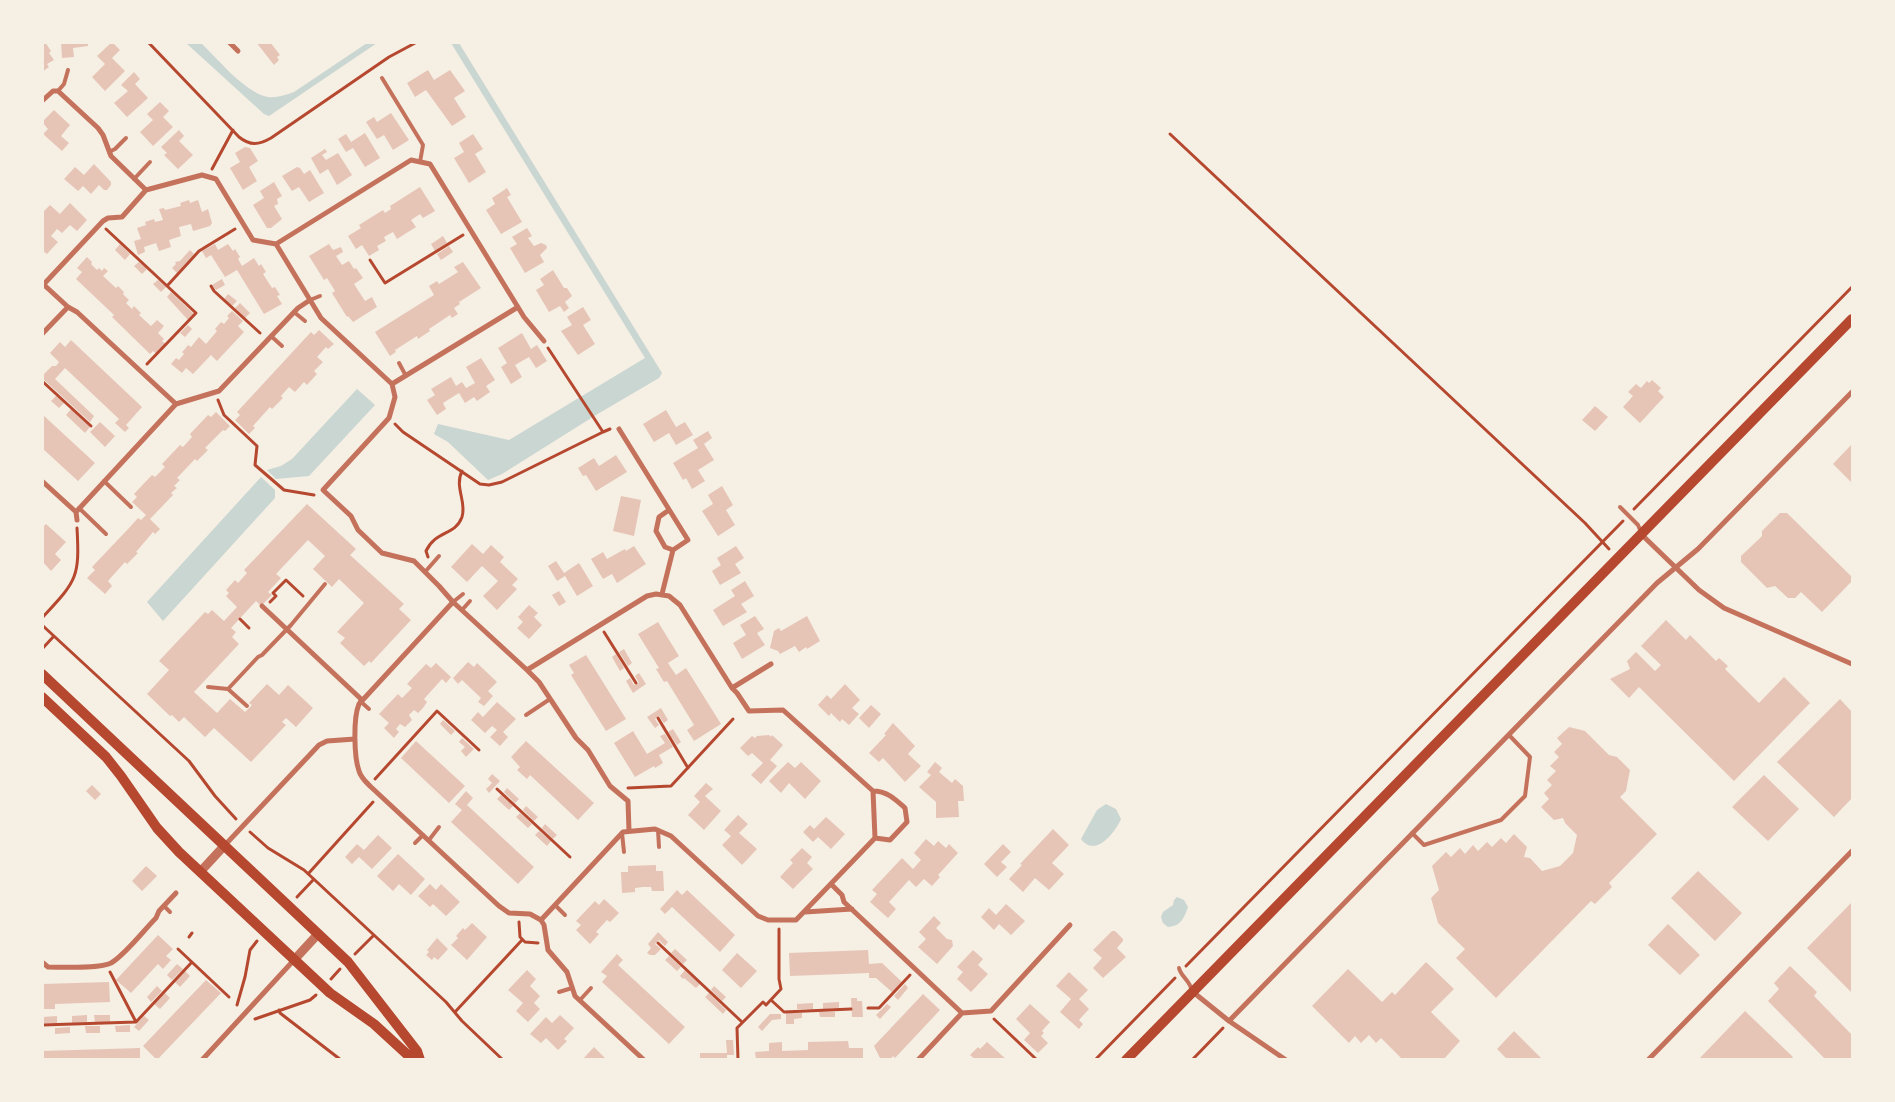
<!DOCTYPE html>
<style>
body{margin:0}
#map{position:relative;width:1895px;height:1102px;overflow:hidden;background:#f6efe4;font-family:"Crimson Pro",serif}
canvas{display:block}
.frame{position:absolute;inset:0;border:44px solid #f6efe4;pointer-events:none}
</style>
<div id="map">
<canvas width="1895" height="1102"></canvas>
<div class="frame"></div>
</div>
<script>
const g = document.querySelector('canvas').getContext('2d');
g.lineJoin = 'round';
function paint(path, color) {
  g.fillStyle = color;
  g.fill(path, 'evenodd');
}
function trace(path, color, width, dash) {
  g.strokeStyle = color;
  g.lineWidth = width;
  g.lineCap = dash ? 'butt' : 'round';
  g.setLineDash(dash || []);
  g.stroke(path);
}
const water = new Path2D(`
 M186 43H201C217 58 245 93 268 97 277 98 286 95 294 92L367 43H377L269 116 264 114Z
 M451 43H459L662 373 659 378 596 415 502 474 488 480 448 442 434 434 438 424 509 440 645 358Z
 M357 389 375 405 309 476 276 479 267 470 281 466 292 459Z
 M261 477 275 490V498L163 621 147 602Z
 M1106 804 1116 809 1121 819C1115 833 1095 858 1081 839L1097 810Z
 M1177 897 1184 900 1188 907C1184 918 1181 926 1168 927L1163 923 1161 917 1163 912 1173 905 1174 900Z`);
const building = new Path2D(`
 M42 42H45L51 51 49 53 54 60 47 64 49 67 42 72Z
 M61 42H88V46L73 48 74 57 62 58Z
 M112 42 120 50 112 58 125 71 105 91 92 77 105 64 97 56Z
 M256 42H270L280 55 277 57 279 60 274 65Z
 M428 70 434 80 450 70 465 91 454 98 466 117 452 126 426 90 415 97 407 83Z
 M134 72 140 79 135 84 148 98 127 117 114 103 128 91 121 85Z
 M160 102 169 111 163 117 173 127 153 146 140 132 153 120 147 114Z
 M54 110 70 125 61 136 69 143 62 151 43 134 48 129 42 122Z
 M391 113 409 140 393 150 384 135 377 139 366 122 374 117 377 122Z
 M179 130 184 136 179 141 193 155 178 169 164 155 167 153 161 147Z
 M365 133 380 158 365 167 353 148 346 152 338 139 346 134 351 142Z
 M473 134 483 149 475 154 486 172 469 183 454 158 464 152 459 143Z
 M245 147 250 148 258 161 249 167 257 181 243 190 230 168 240 162 235 153Z
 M325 149 327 152 322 155 326 160 338 153 352 175 337 185 328 169 320 174 311 158Z
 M94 164 111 182V185L107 190H104L99 185 91 194 83 186 78 191 64 179 75 167 84 175Z
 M297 167 300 168 304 174 310 170 324 193 309 202 299 187 292 191 282 176Z
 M274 182 282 196 277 199 278 204 274 206 282 219 271 228H267L253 205 264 198 260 191Z
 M420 187 435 211 423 218 420 214 411 220 416 227 397 239 393 232 384 237 386 241 377 246 379 250 369 256 362 245 356 249 348 236 361 228 359 225 383 210 385 213 391 209 390 206Z
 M507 188 511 195 507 197 522 222 501 234 486 210 495 204 492 198Z
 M189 200 190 203 198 200 202 212 208 209 212 223 210 226 193 231 191 224 179 227 181 236 169 240 171 247 159 251 156 243 144 247 145 252 138 255 134 241 141 239 137 228 146 225 145 222 154 219 155 222 163 220 159 209 164 208 165 210 181 206 180 203Z
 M70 203 87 220 77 231 70 225 62 233 57 229 51 236 58 242 47 254 42 250V213L50 205 60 214Z
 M527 228 532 236 528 238 534 246 541 243 546 245 547 248 540 255 544 262 525 273 510 248 517 244 512 237Z
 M443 236 447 243 435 251 431 244Z
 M120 244 130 254 125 260 115 250Z
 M215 244 218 250 228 244 233 251 235 249 240 257 238 259 242 266 254 258 259 266 261 264 266 272 263 274 272 288 275 287 280 295 277 296 282 304 264 314 237 270 225 277 211 255 206 258 202 251Z
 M329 244 333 250 341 247 343 252 336 256 342 265 349 261 354 269 356 268 363 278 354 284 365 301 372 297 377 307 353 322 348 316 347 317 332 293 335 291 327 278 324 280 309 256Z
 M449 246 453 252 441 260 437 254Z
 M190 250 194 254 177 273 172 268 176 264 175 262 180 261Z
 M87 257 92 262 91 264 97 270 99 268 102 271 104 268 108 271 103 276 116 288 118 286 124 292 123 294 129 300 126 303 132 309 134 306 141 313 139 315 151 326 157 320 164 326 158 333 164 339 162 341 166 344 157 354 153 351 150 354 112 317 114 315 76 279 82 272 77 268Z
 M139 262 147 269 142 274 134 266Z
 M463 262 481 288 459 302 460 304 454 308 458 314 452 318 450 315 429 329 430 331 418 339 417 336 395 350 396 352 390 356 375 332 434 295 429 286 437 281 439 284 458 272 454 267Z
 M553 270 564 288H567L572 296 565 302 569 308 564 312 560 306 549 312 536 290 544 285 540 279Z
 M222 279 225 285 216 290 212 285Z
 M158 280 166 287 161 292 153 284Z
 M171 292 194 314 188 320 167 297Z
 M228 294 237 301 232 306 224 299Z
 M240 303 250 313 245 318 235 308Z
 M583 307 591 320 583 325 595 344 578 355 561 331 572 325 567 317Z
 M232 311 243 321 238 326 244 332 217 361 211 355 193 374 186 368 182 373 171 364 176 358 179 360 184 354 182 352 185 349 188 345 191 347 199 337 206 344 217 331 215 329 221 322 224 324 229 318 227 316Z
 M188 325 192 329 185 337 180 333Z
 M319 330 334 344 328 349 326 347 317 357 323 362 314 371 317 374 307 385 304 382 295 392 289 387 281 396 283 398 272 409 270 407 253 426 255 428 249 434 235 420 240 415 237 412 311 332 314 335Z
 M522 333 531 349 537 345 547 361 536 368 529 357 515 365 522 377 511 384 501 367 507 363 498 348Z
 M71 340 142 407 126 425 129 428 125 432 115 423 119 419 65 368 55 379 94 416 90 422 42 378V376L52 366H56L59 362 50 353 60 342 65 347Z
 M481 358 495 380 486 386 490 392 477 401 474 397 465 403 459 393 443 403 446 409 437 415 427 400 435 395 431 389 451 377 456 386 462 382 466 388 468 387 475 383 466 367Z
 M1652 380 1661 388 1658 391 1664 397 1640 423 1623 407 1633 396 1628 392 1636 384 1641 388 1647 381 1649 383Z
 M56 396 64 403 59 408 51 401Z
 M1595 406 1608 417 1595 431 1582 420Z
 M71 409 90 427 85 433 66 415Z
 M666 410 676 427 685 422 693 435 676 445 669 433 654 442 643 424Z
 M216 412 230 426 225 431 223 430 205 448 208 450 197 461 195 459 177 478 180 480 174 486 177 488 171 493 173 495 150 519 160 529 155 534 153 532 136 552 138 553 127 564 125 562 108 581 112 586 105 594 87 578 95 570 92 567 129 528 138 518 141 520 146 515 132 502 137 497 134 494 152 475 155 477 165 467 162 464 180 445 183 447 192 437 190 434 208 415 211 417Z
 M42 414 95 463 78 481 42 448Z
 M100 422 115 436 105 447 90 432Z
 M708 431 712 438 704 444 714 460 698 470 705 481 692 489 686 478 683 480 673 463 698 448 693 440Z
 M1852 444V483L1833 464Z
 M616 455 627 472 596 491 586 475 583 476 578 468 594 458 599 466Z
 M722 486 733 505 726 510 735 525 718 536 702 511 713 504 708 495Z
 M621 496 641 500 634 536 613 531Z
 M307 504 356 549 350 555 404 604 399 609 411 620 371 663 369 661 364 666 340 643 345 638 337 632 364 603 339 579 332 587 313 569 325 556 308 540 276 574 281 578 268 592 272 595 261 606 256 601 231 628 236 632 232 637 239 644 194 692 217 713 230 699 245 712 252 705 249 703 267 684 279 695 288 685 313 708 296 727 286 718 282 722 286 725 251 762 214 728 205 737 184 717 179 722 172 715 170 716 147 694 169 670 159 661 205 612 208 614 212 610 224 621 237 607 226 596 229 593 226 590 235 580 238 583 247 573 244 570Z
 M1780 513H1787L1852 577V581L1822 612 1801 592 1795 598H1788L1775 586 1767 588 1741 562V556L1759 539 1762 536V531Z
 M46 524 66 542 55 554 61 560 51 571 42 561V528Z
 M472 544 483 554 491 545 504 557 500 562 518 579 512 585 517 589 497 610 483 596 498 581 482 566 467 582 451 567Z
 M634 546 646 564 617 583 612 574 603 579 591 559 603 552 607 559 625 549 626 551Z
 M736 546 744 558 735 564 741 573 720 585 712 571 721 565 717 558Z
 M556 561 564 573 579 563 593 586 577 596 565 576 557 581 548 566Z
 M745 581 754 596 741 604 747 612 723 626 713 610 735 596 731 590Z
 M559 591 566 602 559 606 552 595Z
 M529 605 538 613 534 617 542 625 529 639 517 628 523 622 518 617Z
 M755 616 764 629 757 633 765 645 742 659 733 643 746 635 740 625Z
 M807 616 820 641 807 649 806 647 799 652 795 646 780 654 778 651 770 648 774 631 779 628 781 631Z
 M1666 620 1686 640 1690 635 1716 661 1719 658 1728 666 1725 669 1759 703 1784 677 1810 703 1734 781 1639 687 1629 698 1610 679 1630 669 1627 661 1636 652 1655 671 1661 665 1641 646Z
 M658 622 679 656 668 663 676 675 686 668 721 724 694 741 687 730 694 725 667 681 664 682 656 669 659 668 638 634Z
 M624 649 632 663 628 666 619 652Z
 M616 654 624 668 620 671 612 657Z
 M586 655 626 719 606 731 571 675 574 673 569 665Z
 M468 662 474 667 477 663 497 682 488 691 493 696 484 706 478 702 481 698 462 680 458 684 453 678Z
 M436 663 451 677 446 683 442 679 424 699 427 702 423 708 418 713 414 710 409 715 412 720 405 727 400 724 396 729 399 732 394 738 384 728 389 723 379 714 398 694 402 698 412 688 407 684 426 664 431 668Z
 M639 673 646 684 633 693 626 681 630 678 634 685 639 683 635 676Z
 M845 684 860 700 852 708 859 714 849 725 842 719 840 722 831 713 829 716 818 705 827 695 831 699Z
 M1840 699 1852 712V798L1834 817 1777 762Z
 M497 702 516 719 503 732 508 737 500 746 490 737 497 730 492 726 485 733 471 720 478 712 483 717Z
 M871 705 881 714 869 728 859 718Z
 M661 708 668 720 664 723 659 716 655 719 659 725 655 728 647 717Z
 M443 720 455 731 451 735 440 724Z
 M893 723 915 746 908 754 921 766 905 782 883 758 879 762 869 753 886 735 884 734Z
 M1569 727 1585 731 1609 755 1617 757 1630 770 1626 791 1620 797 1657 834 1609 883 1612 887 1595 904 1591 901 1496 998 1456 958 1465 949 1438 923 1431 898 1439 890 1432 866 1446 852 1451 857 1460 848 1465 854 1473 845 1478 851 1487 842 1492 847 1501 838 1506 843 1514 834 1527 847 1524 857 1530 858 1542 871 1560 866 1573 853 1577 835 1565 823 1563 818 1554 820 1541 807 1549 799 1544 793 1552 785 1547 780 1556 771 1550 766 1559 757 1554 752 1562 744 1557 738Z
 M673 729 681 742 677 745 668 732Z
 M633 731 647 754 665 743 660 736 665 734 673 747 659 755 663 763 655 768 654 766 635 777 614 743Z
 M769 735 771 737 772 735 783 745 770 760 777 766 761 784 751 775 763 763 752 753 748 756 740 748 752 736 755 738 757 736Z
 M462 738 474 749 466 757 461 751 465 747 459 742Z
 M416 741 465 786 449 803 401 758Z
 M526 741 594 803 578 820 530 775 527 779 517 770 520 767 511 757Z
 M788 762 795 768 801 762 821 781 805 799 789 783 781 793 769 781Z
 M935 762 942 768 939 772 952 783 955 779 963 786 964 801H958L959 817 936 818V802L919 787 931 775 927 772Z
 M492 774 500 781 489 793 486 789 492 783 488 779Z
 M1764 775 1799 809 1768 841 1732 807Z
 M706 783 713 789 705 796 721 811 704 830 688 815 700 802 694 796Z
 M92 785 101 794 95 800 86 791Z
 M507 788 519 799 515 803 504 792Z
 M466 791 473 798 467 805 534 867 518 884 451 822 462 810 455 804Z
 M501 795 513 806 509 810 497 799Z
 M526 806 538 817 534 821 523 810Z
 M520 813 532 824 528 828 516 817Z
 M738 815 748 824 739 833 757 849 742 865 722 845 731 836 724 830Z
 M826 817 845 834 831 849 818 837 813 842 803 832 810 825 814 829Z
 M545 824 557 835 553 839 542 828Z
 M1053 829 1069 845 1052 863 1064 874 1049 890 1035 878 1023 892 1009 879 1022 865 1020 864Z
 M539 831 551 841 547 846 535 835Z
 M378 835 392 848 372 869 359 857 352 864 345 857 357 844 364 850Z
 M926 839 934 846 938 841 946 848 949 844 958 853 938 875 940 877 932 886 924 879 916 887 909 880 889 902 896 909 888 918 870 902 877 894 872 890 902 858 913 869 921 860 914 853Z
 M1003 844 1011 852 1001 862 1007 867 997 877 984 864Z
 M802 848 812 857 807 863 813 869 793 889 780 877 793 863 790 860Z
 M398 854 425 879 411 895 399 884 393 891 377 876Z
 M656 865V871H663L664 891H652L651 887H643L635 888V892L622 893 621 872H628V866Z
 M146 866 157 876 142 891 132 881Z
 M1698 871 1742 913 1715 941 1671 898Z
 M430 884 436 890 441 884 460 902 446 916 433 904 430 907 418 896Z
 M677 890 682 895 687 890 735 935 720 952 672 907 665 914 660 909Z
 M604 899 619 913 610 922 607 920 596 932 599 934 590 944 576 930 581 925 576 921 595 901 599 905Z
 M1852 902V993L1807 948Z
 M1006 904 1025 921 1011 935 999 924 994 930 981 917 989 908 996 915Z
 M934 916 941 923 936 928 947 939 952 940 953 946 937 964 918 947 926 939 919 932Z
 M472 923 487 937 467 960 451 945 458 938 456 936 463 928 465 930Z
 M1668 924 1700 955 1680 975 1648 945Z
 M1112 931H1115L1123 939V941L1117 948 1126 957 1103 978 1093 968 1102 958 1093 950Z
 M658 932 668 942 665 946 659 940 655 944 661 949 655 955H650L647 953 651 948 648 944Z
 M158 935 173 949 166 956 171 960 163 969 158 964 131 993 116 980Z
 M437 938 448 949 438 960 434 957 432 960 426 955 429 952 427 950Z
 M675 949 687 960 683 964 671 953Z
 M868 950 869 964 882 963 902 982 892 992 876 978H869V973L790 976 789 953Z
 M973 950 983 959 978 965 988 974 971 992 957 979 963 972 957 967Z
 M737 953 757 971 741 988 722 970Z
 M617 954 623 960 618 965 685 1027 669 1044 602 982 607 976 601 972Z
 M669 956 681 967 677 971 665 960Z
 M1426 962 1454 989 1431 1012 1460 1041 1443 1060H1403L1381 1038 1376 1043 1369 1035 1361 1043 1355 1036 1349 1043 1312 1006 1348 969 1382 1002 1392 992 1395 995Z
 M177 964 183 969 172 980 167 975Z
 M1790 966 1817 992 1814 996 1852 1035V1060H1826L1768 1001 1779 989 1774 983Z
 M527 970 536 979 530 986 540 996 534 1003 540 1009 528 1022 516 1011 523 1003 508 990Z
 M685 970 700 984 696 988 684 978 683 979 680 976Z
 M185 971 190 976 180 987 175 982Z
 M1069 972 1088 990 1079 999 1089 1009 1079 1020 1083 1024 1079 1029 1060 1012 1071 999 1056 986Z
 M206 980 221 993 157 1060 143 1046Z
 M109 982 110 1002 55 1004V1009H42V984Z
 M905 984 908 988 898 1000 894 996Z
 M157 986 162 991 151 1002 147 997Z
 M714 986 726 997 722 1001 711 990Z
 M165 993 170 998 160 1009 154 1004Z
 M709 993 726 1010 723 1014 705 997Z
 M923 994 940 1010 895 1058 893 1056 890 1060H881L874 1046Z
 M851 998H857V1001H862L863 1017H852Z
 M839 1002V1008L823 1009V1003Z
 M813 1003V1009H797V1004Z
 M887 1004 891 1007 880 1019 876 1015Z
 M1030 1004 1050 1022 1042 1031 1044 1033 1041 1036 1048 1043 1038 1053 1024 1040 1030 1033 1016 1019Z
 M1745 1011 1793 1057 1790 1060H1698Z
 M819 1012H835V1017H820Z
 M786 1013H802V1018L794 1019V1024H786Z
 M770 1014H781V1019L772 1020 762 1031 758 1027Z
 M87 1015V1022L72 1023V1016Z
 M94 1015H110V1022H95Z
 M560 1015 574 1028 564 1039 567 1041 558 1050 546 1038 541 1043 530 1034 546 1017 552 1023Z
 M57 1016V1023H42V1017Z
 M144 1016 149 1020 139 1031 134 1027Z
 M130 1025V1032H116L115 1026Z
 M85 1026H100V1033H86Z
 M70 1027V1033L55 1034V1028Z
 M1514 1031 1543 1060H1508L1497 1049Z
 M726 1040H733L734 1055H727V1060H700V1053H727Z
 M848 1041 849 1048H863V1060H756L755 1052 769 1051V1043L782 1042V1051L808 1050V1042Z
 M987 1042 1007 1060H976L970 1055 978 1047 980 1049Z
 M594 1047 607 1060H582Z
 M140 1048V1060H42V1051Z`);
const path = new Path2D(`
 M148 42 239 137C250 146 259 145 271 138L389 57 417 42
 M1170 134 1585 523 1609 549
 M212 169 233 130
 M106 229 196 313 147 364
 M370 260 385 283 463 235
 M167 286 199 251 235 229
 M211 286 214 291 260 333
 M548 348 603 432 610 429
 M42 381 91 426
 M218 400 224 415 257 446 255 465 284 490 314 495
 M395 424 403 432 480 484 489 485 502 482 603 432
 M1634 509 1852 287
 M428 557 426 551C436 530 455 536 462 517 467 502 454 487 462 471
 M270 602 276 596 273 593 286 580 303 596
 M42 618C76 581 80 579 77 528
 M240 619 249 628
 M42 625 189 761 215 796 236 819
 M604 632 636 683
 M42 649 54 636
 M658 718 688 768
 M375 779 437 711 479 750
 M628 788 671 786 733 719
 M497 789 570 857
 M250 832 268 848 304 870 446 1002 462 1021 503 1060
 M308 874 373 802
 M297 897 314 879
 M519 922 520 937 525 942 538 943
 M189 937 192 933
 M658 943 742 1022
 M178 949 229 997
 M355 954 374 935
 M1186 966 1623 521
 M110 972 136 1022
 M331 979 340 969
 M771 1000 784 1012 851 1009
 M237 1005 245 977 250 950 257 941
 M868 1008H879L910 975
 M279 1010 280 1013 341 1060
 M455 1012 522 940
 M255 1019 310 1000 316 995
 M994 1019 1037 1060
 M42 1025 136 1022 192 962
 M738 1060 737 1028 763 1002 766 1005 781 989 779 979V929
 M1095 1060 1175 978
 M1192 1060 1223 1028`);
const service = new Path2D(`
 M382 78 423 145 420 162
 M58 91 64 84 68 70
 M109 152 115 149 126 138
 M134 179 150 162
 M310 300 320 296
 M294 312 305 321
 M271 336 282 346
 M399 363 406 376
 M104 481 131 507
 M1620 507 1638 525 1641 532
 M79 508 106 534
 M425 572 439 556
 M453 602 463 594
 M462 610 470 601
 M208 687 228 689 247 706
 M228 689 258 657 262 655 291 625 325 584
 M360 701 369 709
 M526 715 550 699
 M658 830 659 847
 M622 833 624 852
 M1412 833 1424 845 1501 820 1525 796 1530 757 1509 735
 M429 840 439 827
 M415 843 423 835
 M555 905 565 915
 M164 906 170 912
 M1179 968C1181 977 1190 980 1192 991
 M559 992 572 988
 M580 1000 591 988`);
const minor = new Path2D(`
 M229 42 238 51
 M42 101 53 91H58L98 128 103 135 111 156 146 190
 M146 190 202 175 216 179 253 240 276 244 321 318 392 384
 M276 244 411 160 430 164 524 317 544 341
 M42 283 68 307 77 312 176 404
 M44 284 103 221 108 218 122 217 146 190
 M42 334 68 307
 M392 384 395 397 389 418 323 490 351 516 358 530 382 553 414 561 439 586 453 602
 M392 384 518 307
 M619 429 688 540 673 550 662 594
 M42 481 76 512 176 404 219 391 298 308 310 300
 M669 510 659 517 656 531 665 547 673 550
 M76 512 77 520
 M1642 535 1699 590 1724 608 1852 664
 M656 594 669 596 680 605 732 688 737 693 749 711 783 710 873 791 875 838 796 920H768L758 916 671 836 655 829 623 832 541 920 530 914 509 913 499 906 371 787C366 782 361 778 359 771 354 757 353 718 359 704L453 602 527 670 647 596Z
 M262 606 361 699
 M527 670 539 682 576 738 588 750 610 786 628 801 629 831
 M732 688 771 664
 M873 791C887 791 895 799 905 808L907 822 890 840 875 838
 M225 845 319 745 327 741 355 739
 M832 885 842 895 844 902 962 1013 991 1011 1070 925
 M805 912 852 909
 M541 920 544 925 548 950 567 972 575 996 644 1060
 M42 962 48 967C63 967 99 969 111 963 125 955 144 930 156 918L159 911 176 893
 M1193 992 1229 1021 1286 1060
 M1229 1021 1657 583 1698 549 1852 392
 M202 1060 294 960
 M918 1060 962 1013
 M1648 1060 1852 851`);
const tertiary = new Path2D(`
 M200 872 225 845
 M294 960 318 934`);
const secondary = new Path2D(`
 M42 674 348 962 417 1051 420 1060
 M42 697 106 757 121 776 157 828 179 852 330 993 374 1024 410 1057 417 1060
 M1126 1060 1852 319`);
paint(water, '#c9d6d2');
paint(building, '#e6c5b7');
trace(path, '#b5482f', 3);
trace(service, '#c5725c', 4);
trace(minor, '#c5725c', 5);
trace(tertiary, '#c5725c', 9);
trace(secondary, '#b5482f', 10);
</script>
